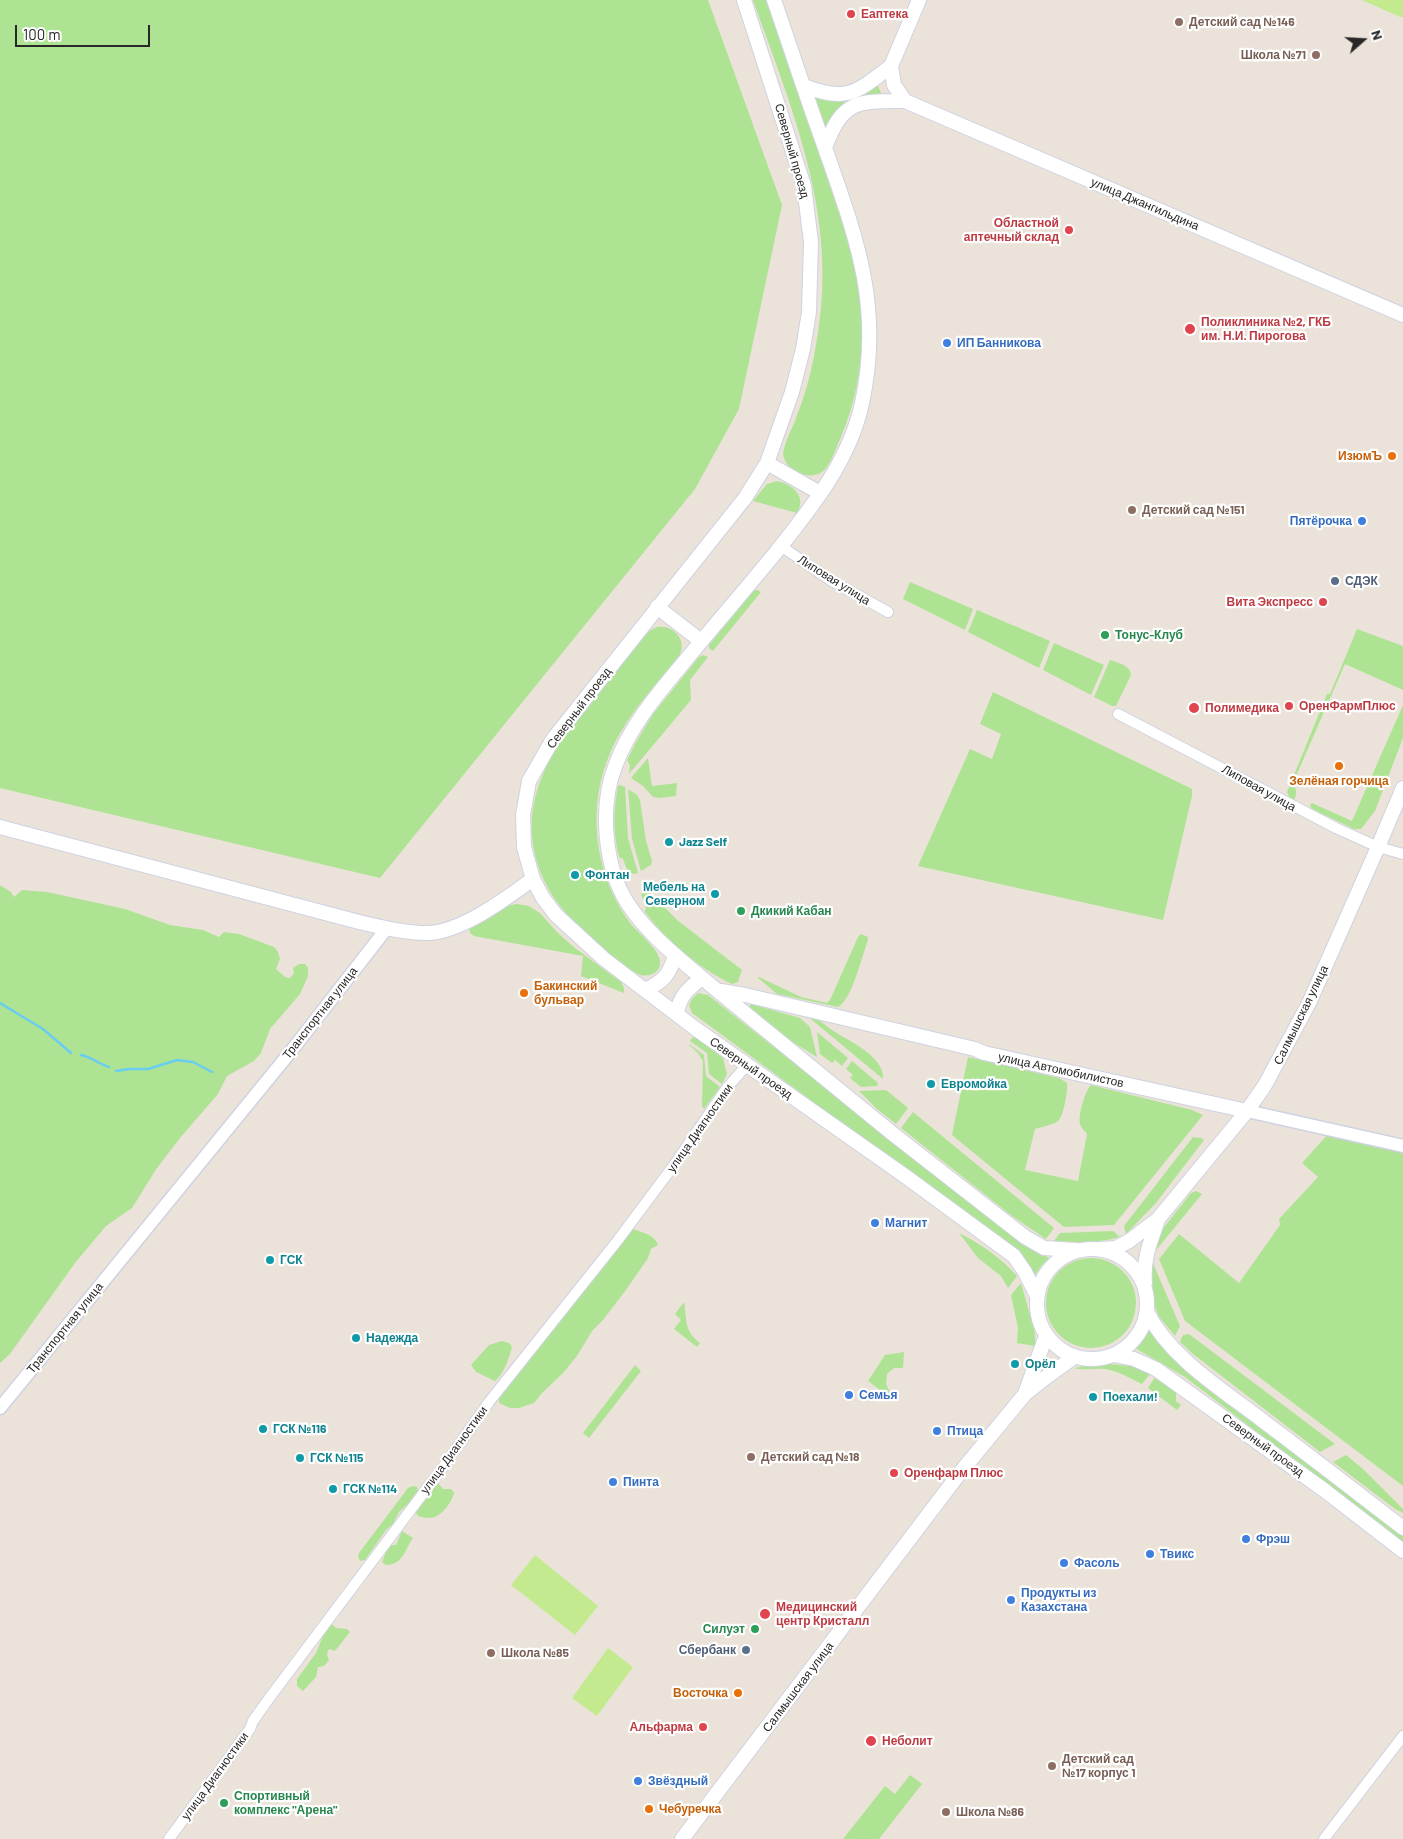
<!DOCTYPE html>
<meta charset="utf-8">
<style>
body{margin:0}
#map{position:relative;width:1403px;height:1839px;overflow:hidden;background:#ebe3d9;font-family:Barlow,sans-serif}
canvas{display:block}
.north{position:absolute;left:1338px;top:15px;width:50px;height:50px;-webkit-text-stroke:4px #fff;paint-order:stroke;rotate:71deg;font-size:14px;font-weight:700;line-height:20px;text-align:center;color:#282828}
.north::after{content:'';display:block;margin:auto;width:18px;height:22px;background:#282828;clip-path:polygon(50% 0,100% 100%,50% 72%,0 100%)}
.scale{position:absolute;left:15px;top:25px;width:135px;height:22px;box-sizing:border-box;border:2px solid #282828;border-top:0;padding-left:6px;font-size:15px;line-height:18px;white-space:nowrap;color:#282828;-webkit-text-stroke:4px #fff;paint-order:stroke}
</style>
<div id="map">
<canvas width="1403" height="1839"></canvas>
<div class="north">N</div>
<div class="scale">100 m</div>
</div>
<script>
const g = document.querySelector('canvas').getContext('2d');
g.lineJoin = 'round';
function paint(path, color) {
  g.fillStyle = color;
  g.fill(path, 'evenodd');
}
function trace(path, color, width, dash) {
  g.strokeStyle = color;
  g.lineWidth = width;
  g.lineCap = dash ? 'butt' : 'round';
  g.setLineDash(dash || []);
  g.stroke(path);
}
function drawText(font, color, halo, rows, align = 'center') {
  g.font = font + ' Barlow,sans-serif';
  g.lineWidth = 4.5;
  g.setLineDash([]);
  g.textBaseline = 'middle';
  g.strokeStyle = halo;
  g.fillStyle = color;
  for (const [text, x, y, turn = 0] of rows) {
    g.save();
    g.translate(x, y);
    g.rotate((+turn || 0) * Math.PI / 180);
    g.textAlign = isNaN(turn) ? turn : align;
    if (halo) g.strokeText(text, 0, 0);
    g.fillText(text, 0, 0);
    g.restore();
  }
}
const green = new Path2D(`
 M0 0H708L782 205 739 409 695 489 380 878 0 788Z
 M753 0H766L847 236C868 301 868 374 841 437 836 447 833 459 826 468 814 484 784 472 783 453 785 441 792 429 796 418 804 398 810 377 814 356 842 224 796 121 753 0Z
 M877 84 882 95C850 103 843 98 826 129L814 96C844 106 852 102 877 84Z
 M777 481C793 484 807 497 797 513L753 501 767 484Z
 M910 582 973 609 965 630 903 599Z
 M754 590H757L761 592 713 651 709 648V645Z
 M977 610 1050 641 1039 668 968 632Z
 M657 627C674 624 688 641 679 656 655 686 627 715 611 751 586 806 594 874 630 923 638 933 662 951 660 964 659 974 647 978 638 974 618 965 579 929 565 912 557 903 550 893 545 882 509 806 553 746 600 690 616 670 633 651 649 631Z
 M1357 629 1403 646V690L1345 664 1293 783C1297 790 1297 794 1294 801L1290 799 1287 792 1327 694H1330Z
 M1054 643 1104 665 1091 695 1043 670Z
 M703 655 708 657 690 680 691 700 629 774 630 766 627 760 635 744 653 714 699 657Z
 M1110 660C1119 663 1130 665 1131 675L1116 706H1112L1094 697Z
 M993 692 1192 789V796L1163 920 918 866 970 749 992 759 1001 734 980 724Z
 M1403 705V738L1375 811 1361 829H1354L1312 809 1310 805 1312 803 1352 821Z
 M648 758 652 786 677 783 676 796 660 798 653 797 643 786 631 778Z
 M620 785 625 787 628 838 638 873 634 874 628 872 623 859 619 857C613 833 613 810 618 786Z
 M628 789 637 795 640 800 646 841 652 861 651 865 641 871 632 839Z
 M0 885 11 892 14 897 22 890 47 892 125 909 170 925 203 930 219 937 224 932 239 934 274 947 278 952 280 959 276 969 285 977 290 978 294 973 293 968 299 964H305L308 968V976L300 994 270 1029 261 1053 254 1061 227 1076 218 1094 180 1138 157 1168 132 1208 106 1226 75 1263 10 1354 0 1363Z
 M646 888 677 920 742 970 738 982 732 984C698 968 668 942 645 912L646 906 641 895Z
 M517 904 529 906 540 913 557 932 575 948 621 982 624 988V993L581 976 583 956 474 936 470 933 469 928 505 906Z
 M861 934 868 937V940C862 956 852 999 838 1007L777 994 758 978 759 977 801 997 827 1003 830 1000 858 937Z
 M698 993 708 995 1025 1245 1049 1258 1041 1266 1035 1275 1019 1253 692 1013 689 1005 692 999Z
 M751 1004 800 1018 810 1027 817 1057 794 1043 749 1007Z
 M806 1015C818 1017 823 1024 832 1030 848 1041 885 1056 883 1079Z
 M817 1032 848 1058 842 1066 835 1060 832 1063 820 1054Z
 M696 1036 723 1058 727 1074 722 1084 709 1074 707 1053 690 1041 692 1038Z
 M689 1044 704 1055 706 1076 720 1087 704 1109 702 1106 703 1061 698 1053 689 1045Z
 M968 1057 1059 1078 1067 1083C1068 1090 1064 1115 1058 1121 1053 1125 1041 1127 1035 1129L1025 1170 1078 1181 1087 1134C1085 1131 1081 1128 1080 1124 1078 1115 1085 1091 1091 1085L1192 1110 1203 1115 1114 1225 1064 1227 952 1135Z
 M852 1061 878 1083 877 1086 861 1087 850 1078 853 1075 846 1069Z
 M886 1090 908 1108 896 1124 877 1109 859 1091Z
 M913 1112 1054 1228 1046 1239 1012 1216 901 1128Z
 M1329 1133 1403 1151V1486L1185 1321 1159 1259 1179 1234 1239 1283 1280 1225 1279 1219 1318 1177 1302 1163Z
 M1193 1137 1201 1138 1204 1140 1156 1203 1126 1234 1124 1226Z
 M1196 1191 1202 1194 1157 1249 1152 1251 1157 1236 1191 1193Z
 M630 1228C640 1232 655 1234 658 1245L651 1249 648 1258 626 1290 603 1320 592 1331 577 1356 563 1373 542 1393 534 1403 519 1408H510L499 1403V1398Z
 M1113 1231 1120 1237C1099 1243 1076 1243 1054 1241L1060 1233Z
 M959 1233C981 1244 1000 1257 1017 1276L1008 1288 1001 1276 978 1258Z
 M1046 1303a45 45 0 1 1 90 0a45 45 0 1 1-90 0Z
 M1150 1260 1152 1261 1180 1326 1175 1336 1159 1317 1154 1304Z
 M1021 1283 1035 1333V1346L1017 1343 1018 1328 1011 1295Z
 M684 1302C687 1320 684 1331 700 1343L697 1347 674 1329 681 1320 675 1314Z
 M1150 1330 1173 1358 1188 1372 1403 1536V1544L1185 1377 1135 1348Z
 M1189 1334 1335 1444 1320 1452 1193 1354 1180 1342 1183 1335Z
 M502 1341 509 1343 512 1347C509 1358 504 1374 495 1381L476 1372 471 1365 489 1345Z
 M904 1352 903 1368H894L887 1374 886 1384 890 1392 888 1396 868 1381 885 1355Z
 M1109 1364 1131 1366 1150 1374 1142 1384C1130 1378 1118 1371 1105 1369 1095 1368 1084 1371 1074 1368L1090 1365Z
 M635 1365 641 1371 589 1438 583 1433Z
 M1155 1377 1172 1388 1176 1393V1401L1181 1405 1177 1410 1148 1388Z
 M1346 1455 1363 1469 1403 1509V1513L1395 1509 1333 1462Z
 M438 1483 443 1489H451L454 1492C453 1501 441 1518 430 1518 426 1518 422 1517 418 1516L415 1511Z
 M413 1486 417 1487 418 1490 409 1503 399 1512 393 1524 386 1530 365 1560 360 1561 358 1557 359 1553 408 1488Z
 M402 1531 413 1538C405 1549 403 1565 386 1565L382 1562 388 1547 390 1545H396Z
 M332 1624 336 1628 347 1629 350 1632 335 1651 329 1649 327 1654 329 1660 324 1666 318 1667 316 1677 303 1691 297 1686V1679L316 1653 323 1636Z
 M910 1775 922 1784 879 1839H843L885 1786 895 1794Z`);
const pitch = new Path2D(`
 M1362 0H1403V17H1400Z
 M535 1555 598 1606 575 1635 511 1585Z
 M608 1648 633 1667 597 1716 572 1698Z`);
const stream = new Path2D(`
 M0 1003 43 1029 71 1053
 M81 1055C91 1057 99 1064 109 1067
 M116 1071 129 1069H148L177 1060 193 1062 212 1072`);
const minor = new Path2D(`
 M781 546 830 580 888 612
 M1118 714 1336 828 1378 847 1403 854
 M169 1839 250 1729 253 1721 270 1697 446 1463 489 1402 618 1240 674 1165 726 1089 747 1065
 M1324 1839 1403 1736`);
const tertiary = new Path2D(`
 M1247 1111 1403 1146
 M0 1408 292 1050 387 928`);
const secondary = new Path2D(`
 M744 0 804 186 811 242 809 312 803 349 792 392 767 463 745 498 553 739 529 781 523 815 524 847 533 879 543 898 556 915 604 959 696 1029 905 1176 1014 1256 1025 1272 1037 1296
 M774 0C791 49 807 99 825 148 856 237 883 306 862 403 850 460 812 507 777 551 745 590 712 628 680 667 655 697 630 727 616 764 599 805 604 867 628 904 647 933 676 956 702 978L893 1134 1025 1237 1044 1248 1076 1250
 M919 0 891 66 894 85 905 101 1403 315
 M804 86C847 103 857 92 891 66
 M825 148C842 99 859 101 905 101
 M767 463 820 493
 M657 607 701 641
 M0 827 359 922C381 927 404 933 427 933 460 933 507 898 533 879
 M645 990C663 982 670 974 675 955
 M721 991 745 995 975 1049 984 1053 1247 1111
 M677 1014C679 996 689 988 702 978
 M1037 1304a55 55 0 1 1 110 0a55 55 0 1 1-110 0Z
 M1100 1249 1116 1248 1129 1241 1158 1219 1247 1111 1265 1085 1309 1003 1378 847 1403 788
 M1145 1283C1143 1258 1150 1243 1158 1220
 M1147 1312C1170 1358 1223 1390 1263 1421 1310 1456 1356 1492 1403 1528
 M1114 1355 1134 1359 1156 1369 1324 1490 1403 1551
 M1026 1391 1046 1336
 M682 1839 959 1474 1025 1394 1045 1378 1074 1357`);
const markers = [
 [851,14,5,"#e0444e"],
 [1179,22,5,"#8d6e63"],
 [1316,55,5,"#8d6e63"],
 [1069,230,5,"#e0444e"],
 [1190,329,6,"#e0444e"],
 [947,343,5,"#3f7fe0"],
 [1392,456,5,"#e8710a"],
 [1132,510,5,"#8d6e63"],
 [1362,521,5,"#3f7fe0"],
 [1335,581,5,"#5c6f8a"],
 [1323,602,5,"#e0444e"],
 [1105,635,5,"#2e9e5b"],
 [1289,706,5,"#e0444e"],
 [1194,708,6,"#e0444e"],
 [1339,766,5,"#e8710a"],
 [669,842,5,"#0f9aa8"],
 [575,875,5,"#0f9aa8"],
 [715,894,5,"#0f9aa8"],
 [741,911,5,"#2e9e5b"],
 [524,993,5,"#e8710a"],
 [931,1084,5,"#0f9aa8"],
 [875,1223,5,"#3f7fe0"],
 [270,1260,5,"#0f9aa8"],
 [356,1338,5,"#0f9aa8"],
 [1015,1364,5,"#0f9aa8"],
 [849,1395,5,"#3f7fe0"],
 [1093,1397,5,"#0f9aa8"],
 [263,1429,5,"#0f9aa8"],
 [937,1431,5,"#3f7fe0"],
 [751,1457,5,"#8d6e63"],
 [300,1458,5,"#0f9aa8"],
 [894,1473,5,"#e0444e"],
 [613,1482,5,"#3f7fe0"],
 [333,1489,5,"#0f9aa8"],
 [1246,1539,5,"#3f7fe0"],
 [1150,1554,5,"#3f7fe0"],
 [1064,1563,5,"#3f7fe0"],
 [1011,1600,5,"#3f7fe0"],
 [765,1614,6,"#e0444e"],
 [755,1629,5,"#2e9e5b"],
 [746,1650,5,"#5c6f8a"],
 [491,1653,5,"#8d6e63"],
 [738,1693,5,"#e8710a"],
 [703,1727,5,"#e0444e"],
 [871,1741,6,"#e0444e"],
 [1052,1766,5,"#8d6e63"],
 [638,1781,5,"#3f7fe0"],
 [224,1803,5,"#2e9e5b"],
 [649,1809,5,"#e8710a"],
 [946,1812,5,"#8d6e63"]
];
const healthNames = [
 ["Еаптека",861,14],
 ["Областной",1059,223,"right"],
 ["аптечный склад",1059,237,"right"],
 ["Поликлиника №2, ГКБ",1201,322],
 ["им. Н.И. Пирогова",1201,336],
 ["Вита Экспресс",1313,602,"right"],
 ["ОренФармПлюс",1299,706],
 ["Полимедика",1205,708],
 ["Оренфарм Плюс",904,1473],
 ["Медицинский",776,1607],
 ["центр Кристалл",776,1621],
 ["Альфарма",693,1727,"right"],
 ["Неболит",882,1741]
];
const educationNames = [
 ["Детский сад №146",1189,22],
 ["Школа №71",1306,55,"right"],
 ["Детский сад №151",1142,510],
 ["Детский сад №18",761,1457],
 ["Школа №85",501,1653],
 ["Детский сад",1062,1759],
 ["№17 корпус 1",1062,1773],
 ["Школа №86",956,1812]
];
const streetNames = [
 ["Северный проезд",792,151,74],
 ["улица Джангильдина",1145,204,23],
 ["Липовая улица",834,580,32],
 ["Северный проезд",579,708,-53],
 ["Липовая улица",1259,788,29],
 ["Транспортная улица",320,1013,-52],
 ["Салмышская улица",1301,1015,-64],
 ["Северный проезд",751,1068,35],
 ["улица Автомобилистов",1061,1070,12],
 ["улица Диагностики",700,1128,-55],
 ["Транспортная улица",65,1328,-51],
 ["Северный проезд",1263,1445,36],
 ["улица Диагностики",454,1450,-54],
 ["Салмышская улица",798,1687,-53],
 ["улица Диагностики",215,1776,-54]
];
const shopNames = [
 ["ИП Банникова",957,343],
 ["Пятёрочка",1352,521,"right"],
 ["Магнит",885,1223],
 ["Семья",859,1395],
 ["Птица",947,1431],
 ["Пинта",623,1482],
 ["Фрэш",1256,1539],
 ["Твикс",1160,1554],
 ["Фасоль",1074,1563],
 ["Продукты из",1021,1593],
 ["Казахстана",1021,1607],
 ["Звёздный",648,1781]
];
const foodNames = [
 ["ИзюмЪ",1382,456],
 ["Зелёная горчица",1339,781,"center"],
 ["Бакинский",534,986,"left"],
 ["бульвар",534,1000,"left"],
 ["Восточка",728,1693],
 ["Чебуречка",659,1809,"left"]
];
const serviceNames = [
 ["СДЭК",1345,581],
 ["Сбербанк",736,1650,"right"]
];
const leisureNames = [
 ["Тонус-Клуб",1115,635],
 ["Дкикий Кабан",751,911],
 ["Силуэт",745,1629,"right"],
 ["Спортивный",234,1796],
 ["комплекс \"Арена\"",234,1810]
];
const cultureNames = [
 ["Jazz Self",679,842],
 ["Фонтан",585,875],
 ["Мебель на",705,887,"right"],
 ["Северном",705,901,"right"],
 ["Евромойка",941,1084],
 ["ГСК",280,1260],
 ["Надежда",366,1338],
 ["Орёл",1025,1364],
 ["Поехали!",1103,1397],
 ["ГСК №116",273,1429],
 ["ГСК №115",310,1458],
 ["ГСК №114",343,1489]
];
paint(green, '#afe394');
paint(pitch, '#c4ea8f');
trace(stream, '#69cdef', 2.5);
trace(minor, '#ced2e1', 12);
trace(tertiary, '#ced2e1', 15);
trace(secondary, '#ced2e1', 16);
trace(minor, '#fff', 10);
trace(tertiary, '#fff', 12);
trace(secondary, '#fff', 14);
for (const [x, y, r, color] of markers) {
  const dot = new Path2D();
  dot.arc(x, y, r, 0, 2 * Math.PI);
  g.fillStyle = color;
  g.fill(dot);
  trace(dot, '#fff', 2);
}
drawText('bold 12px', '#be3a42', '#fff', healthNames, 'left');
drawText('bold 12px', '#785e54', '#fff', educationNames, 'left');
drawText('12px', '#282828', '#fff', streetNames);
drawText('bold 12px', '#366cbe', '#fff', shopNames, 'left');
drawText('bold 12px', '#c56008', '#fff', foodNames, 'right');
drawText('bold 12px', '#4e5e75', '#fff', serviceNames, 'left');
drawText('bold 12px', '#27864d', '#fff', leisureNames, 'left');
drawText('bold 12px', '#0d838f', '#fff', cultureNames, 'left');
</script>
